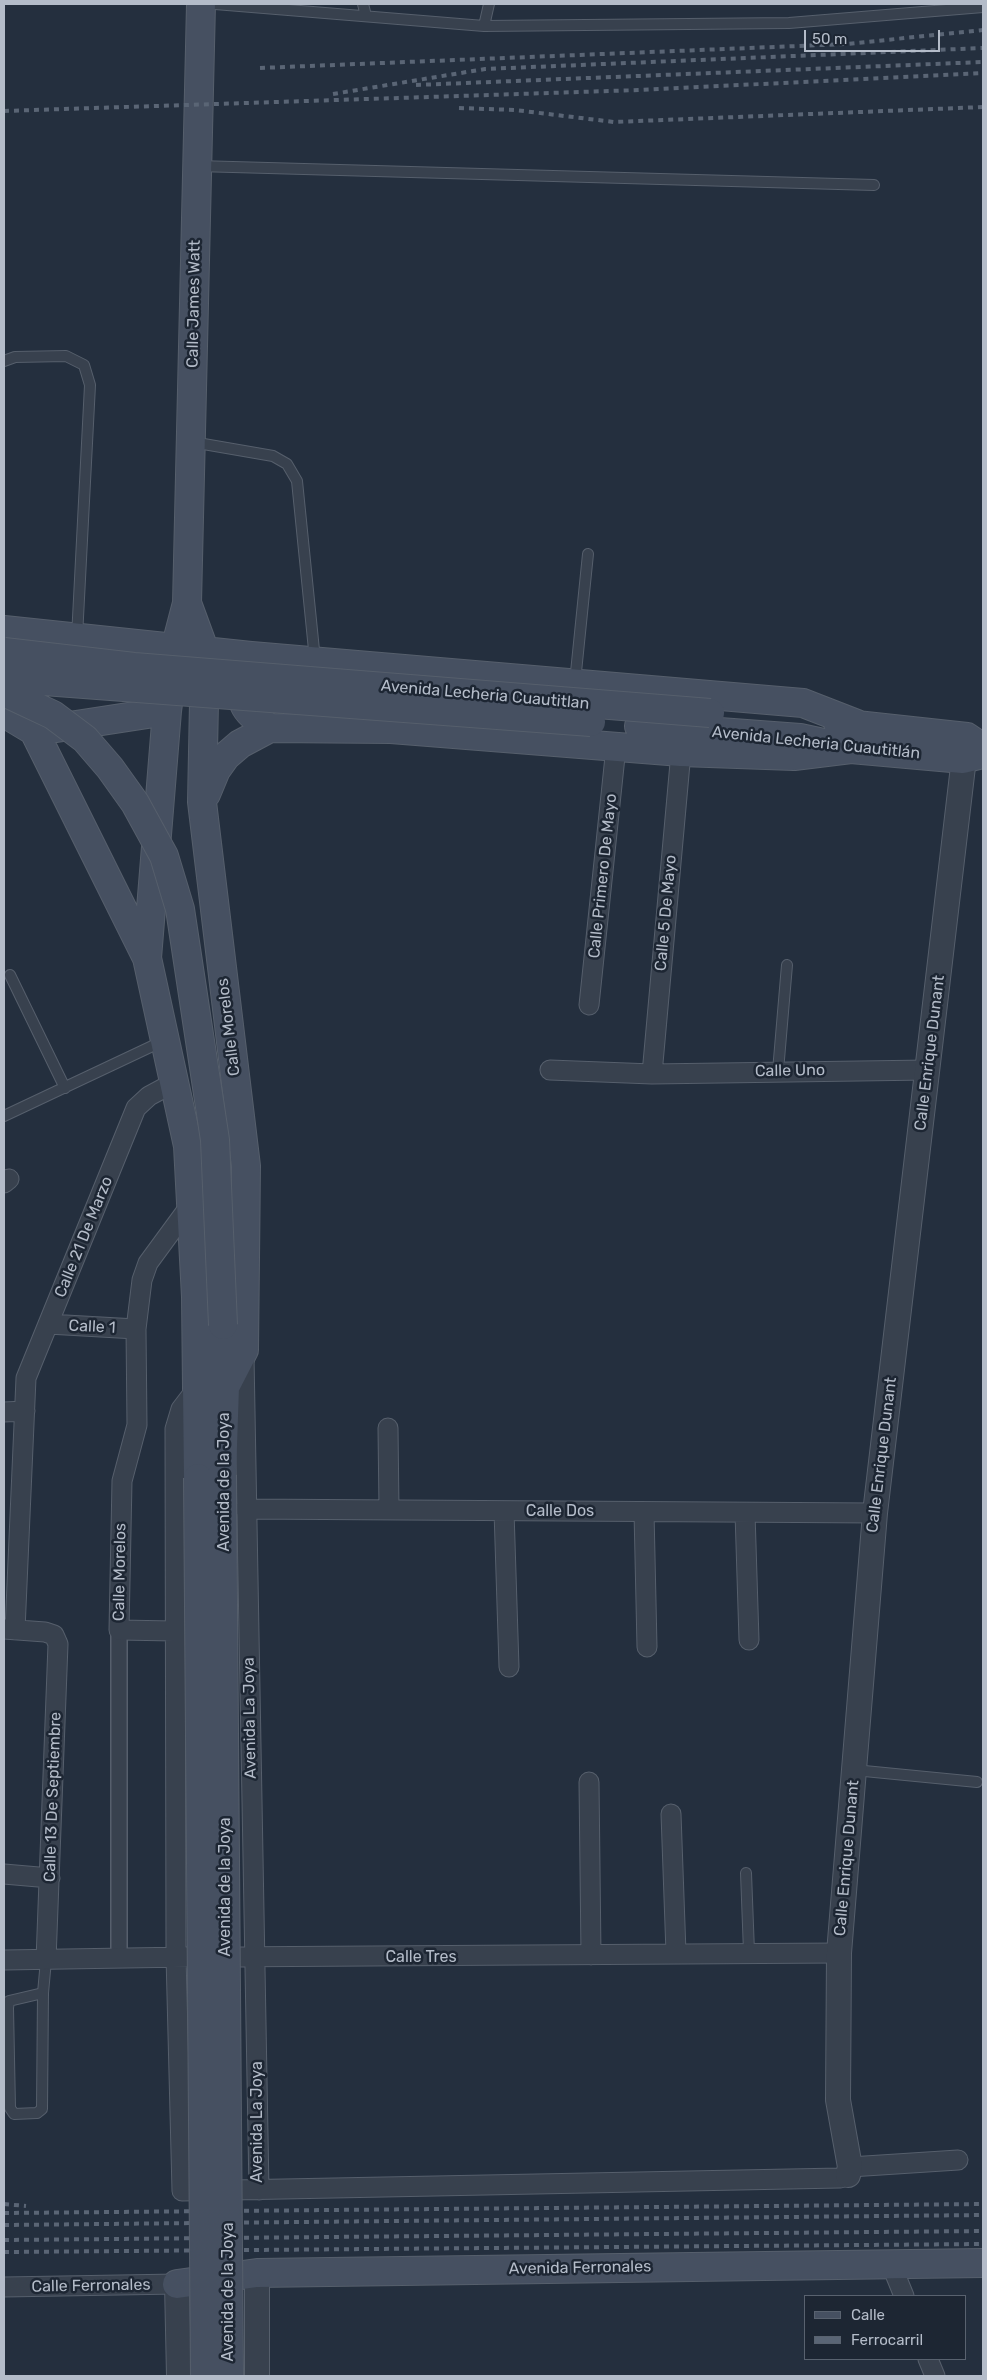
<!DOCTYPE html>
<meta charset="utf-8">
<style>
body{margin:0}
#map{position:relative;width:987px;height:2380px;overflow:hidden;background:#242f3e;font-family:Rubik,sans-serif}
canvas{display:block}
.frame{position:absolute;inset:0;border:5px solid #b4bcc9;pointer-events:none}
.legend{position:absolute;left:804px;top:2295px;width:162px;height:65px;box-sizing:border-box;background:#1d2633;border:1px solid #59626f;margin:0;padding:6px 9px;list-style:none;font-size:15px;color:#b4bcc9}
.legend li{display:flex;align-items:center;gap:10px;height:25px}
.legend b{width:25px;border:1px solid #59626f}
.scale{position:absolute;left:804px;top:30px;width:136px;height:22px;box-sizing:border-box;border:2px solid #b4bcc9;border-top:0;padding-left:6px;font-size:15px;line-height:18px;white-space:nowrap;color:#b4bcc9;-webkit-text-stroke:4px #1d2633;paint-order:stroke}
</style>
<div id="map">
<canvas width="987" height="2380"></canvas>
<div class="frame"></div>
<ul class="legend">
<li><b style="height:6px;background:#465061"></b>Calle</li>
<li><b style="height:6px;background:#5a6575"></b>Ferrocarril</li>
</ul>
<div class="scale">50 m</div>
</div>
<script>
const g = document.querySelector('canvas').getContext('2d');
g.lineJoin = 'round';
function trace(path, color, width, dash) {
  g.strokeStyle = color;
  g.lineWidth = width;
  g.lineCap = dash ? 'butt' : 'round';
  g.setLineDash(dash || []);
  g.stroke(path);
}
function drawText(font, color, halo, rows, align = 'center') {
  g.font = font + ' Rubik,sans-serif';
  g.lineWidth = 5;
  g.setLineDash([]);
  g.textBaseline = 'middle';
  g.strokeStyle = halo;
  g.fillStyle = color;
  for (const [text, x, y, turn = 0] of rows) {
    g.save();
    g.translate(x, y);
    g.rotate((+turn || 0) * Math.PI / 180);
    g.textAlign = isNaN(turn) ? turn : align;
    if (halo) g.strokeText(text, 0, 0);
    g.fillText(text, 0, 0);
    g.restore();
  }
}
const service = new Path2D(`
 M215 4 484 26 789 23 983 7
 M363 4 366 16
 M484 26 489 4
 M197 166 874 185
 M4 361 15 357 66 356 84 365 90 385 77 637
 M192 442 273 456 287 464 297 481 315 660
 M575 682 588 554
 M10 975 65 1088
 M778 1071 787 965
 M4 1116 163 1041
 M854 1770 977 1782
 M746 1873 749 1952
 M43 1993 9 2001 8 2008 10 2108 14 2114 37 2113 42 2109 43 1993 46 1960`);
const pedestrian = new Path2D(`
 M119 1958V1630`);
const minor = new Path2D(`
 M589 1005 616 747
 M550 1070 652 1074 928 1070
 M652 1074 681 752
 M4 1183 9 1179
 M48 1324 136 1329
 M244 1356 259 2190
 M197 1388 181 1409 175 1429 176 1956 182 2191 840 2178 848 2175
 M4 1412 25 1411
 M388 1428 389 1509
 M245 1509 875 1513
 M504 1511 509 1667
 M644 1512 647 1647
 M745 1513 749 1640
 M4 1629 45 1632 54 1635 58 1644 46 1960
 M15 1630 26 1378 136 1108 149 1096 175 1082
 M174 1631 119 1630 122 1481 137 1425 136 1329 142 1280 148 1263 192 1203
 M589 1782 591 1955
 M671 1814 676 1953
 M4 1874 50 1878
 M215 1957 839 1953
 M4 1960 187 1957
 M850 2167 958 2160
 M891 2264 904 2296
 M4 2287 177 2284
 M928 2359 935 2376`);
const tertiary = new Path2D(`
 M848 2175 850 2167 838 2100 839 1953 875 1513 966 741
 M257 2273V2376
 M177 2284 179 2376`);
const secondary = new Path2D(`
 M187 603 205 652 202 802 246 1166 244 1350 225 1387 222 1475
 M4 630 251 656 803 703 857 724
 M244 675C237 704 246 713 270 728
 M4 713 34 731 147 958
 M838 723 967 737 983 748
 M639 726 800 738 851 749 963 759 983 754
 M50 729 167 711
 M206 794 216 770 226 756 240 744 270 728 391 729 681 752 794 756 851 749
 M223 1325 224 1383
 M198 1478 196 1297 188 1146 147 958 167 711 175 649 187 603 201 4
 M177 2284 257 2273 983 2263`);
const rail = new Path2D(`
 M260 68 847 44 983 30
 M416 85 983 62
 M333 94 485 69 983 48
 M459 108 515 110 614 122 983 107
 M4 111 640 90 983 73
 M4 2204 26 2206
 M4 2213 983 2204
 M4 2225 983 2215
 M4 2240 983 2231
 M4 2252 983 2244`);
const secondaryBridge = new Path2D(`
 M4 652 134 667 710 713
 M4 678 591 722
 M4 692 53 715 85 739 110 768 135 803 164 856 180 909 215 1140 223 1325
 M222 1475 229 2376
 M198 1478 205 2376`);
const streetNames = [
 ["Calle James Watt",194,304,-89],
 ["Avenida Lecheria Cuautitlan",485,695,5],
 ["Avenida Lecheria Cuautitlán",816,743,6],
 ["Calle Primero De Mayo",603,876,-84],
 ["Calle 5 De Mayo",666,913,-85],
 ["Calle Morelos",229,1027,-97],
 ["Calle Enrique Dunant",930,1053,-83],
 ["Calle Uno",790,1071,-1],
 ["Calle 21 De Marzo",84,1237,-68],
 ["Calle 1",92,1327,3],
 ["Calle Enrique Dunant",882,1455,-83],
 ["Avenida de la Joya",224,1482,-90],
 ["Calle Dos",560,1511],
 ["Calle Morelos",120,1572,-89],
 ["Avenida La Joya",250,1718,-91],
 ["Calle 13 De Septiembre",53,1797,-88],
 ["Calle Enrique Dunant",847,1858,-85],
 ["Avenida de la Joya",225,1887,-90],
 ["Calle Tres",421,1957],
 ["Avenida La Joya",257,2122,-90],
 ["Avenida Ferronales",580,2268,-1],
 ["Calle Ferronales",91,2286,-1],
 ["Avenida de la Joya",228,2292,-90]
];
trace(service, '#565f6c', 12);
trace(pedestrian, '#565f6c', 18);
trace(minor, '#565f6c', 21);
trace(tertiary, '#565f6c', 26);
trace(secondary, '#565f6c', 30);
trace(service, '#38414e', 10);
trace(pedestrian, '#38414e', 15);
trace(minor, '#38414e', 19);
trace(tertiary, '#38414e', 24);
trace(secondary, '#465061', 28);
trace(rail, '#5a6575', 4, [5, 5]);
trace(secondaryBridge, '#565f6c', 30, []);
trace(secondaryBridge, '#465061', 28);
drawText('16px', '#b4bcc9', '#1d2633', streetNames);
</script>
